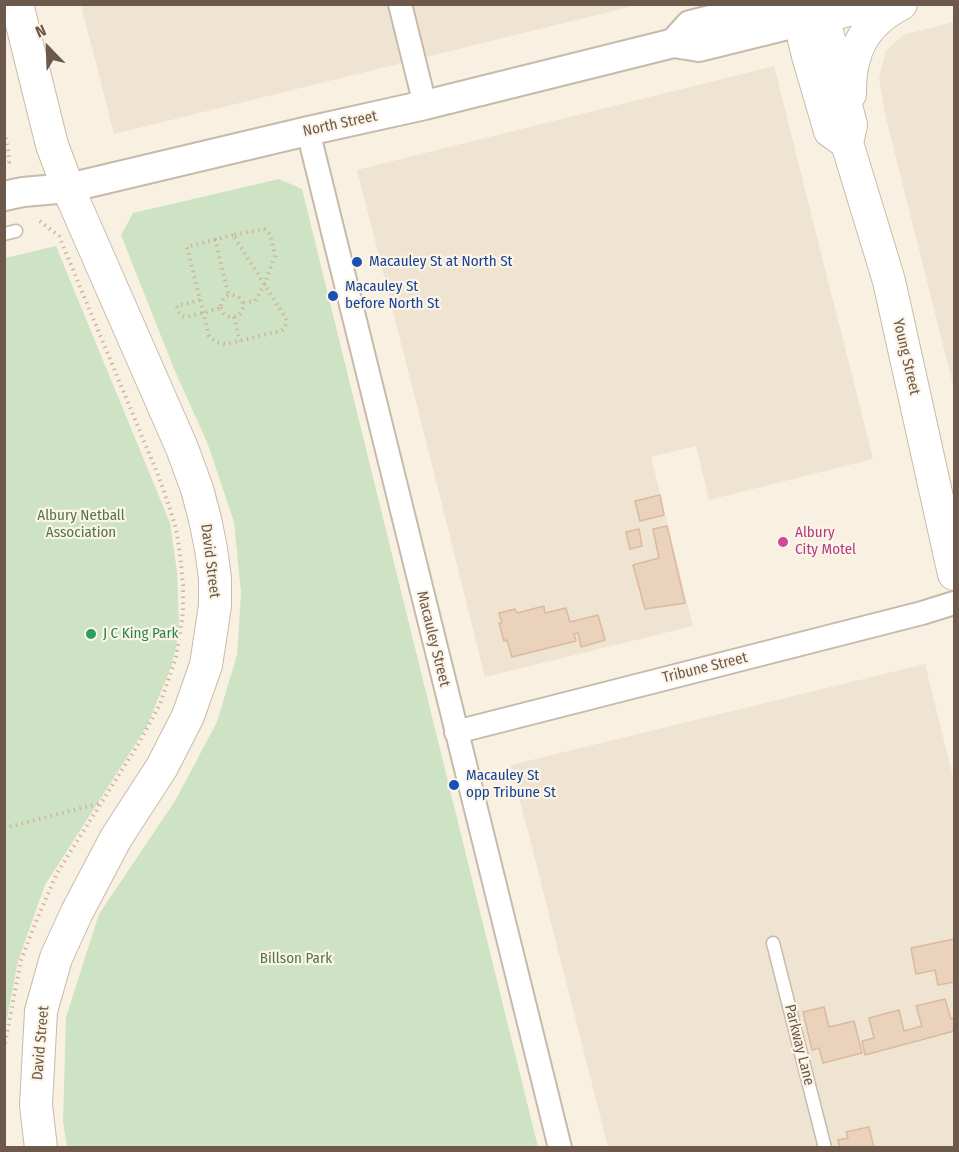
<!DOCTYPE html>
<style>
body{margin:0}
#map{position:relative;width:959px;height:1152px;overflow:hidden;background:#f8f1e2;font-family:"Fira Sans Condensed",sans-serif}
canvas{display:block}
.frame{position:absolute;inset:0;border:6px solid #6c594c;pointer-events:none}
.north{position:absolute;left:18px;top:18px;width:60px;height:60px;-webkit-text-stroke:4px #fcf5e7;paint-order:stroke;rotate:337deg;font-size:16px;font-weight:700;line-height:24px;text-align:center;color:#6c594c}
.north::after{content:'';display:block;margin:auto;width:21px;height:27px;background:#6c594c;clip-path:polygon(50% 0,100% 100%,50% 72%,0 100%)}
</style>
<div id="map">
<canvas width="959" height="1152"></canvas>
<div class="frame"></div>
<div class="north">N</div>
</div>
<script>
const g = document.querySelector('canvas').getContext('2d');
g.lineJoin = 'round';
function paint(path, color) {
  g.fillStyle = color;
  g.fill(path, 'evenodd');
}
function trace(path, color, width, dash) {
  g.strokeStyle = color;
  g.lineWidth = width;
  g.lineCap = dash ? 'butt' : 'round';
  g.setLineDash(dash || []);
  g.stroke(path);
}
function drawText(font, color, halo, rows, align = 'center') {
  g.font = font + ' "Fira Sans Condensed",sans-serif';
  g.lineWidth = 4.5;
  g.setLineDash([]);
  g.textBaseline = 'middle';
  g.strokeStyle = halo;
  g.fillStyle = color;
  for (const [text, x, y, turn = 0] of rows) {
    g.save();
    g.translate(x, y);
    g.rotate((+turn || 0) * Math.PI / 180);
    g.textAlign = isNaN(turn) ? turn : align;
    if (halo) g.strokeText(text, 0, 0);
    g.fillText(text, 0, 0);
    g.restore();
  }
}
const residential = new Path2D(`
 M81 5H637L114 134Z
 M954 22V389L885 114 879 79 885 52 903 35Z
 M774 66 873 459 709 500 696 446 651 457 693 626 485 677 442 504 357 170Z
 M925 664 954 781V1147H608L511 765Z`);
const green = new Path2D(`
 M279 179 302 189 538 1147H67L63 1122 66 1017 99 914 175 801 217 722 237 655 241 593 234 522 207 442 174 369 121 235 133 213Z
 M56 246 170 523 177 571 179 622 176 647 171 667 147 726 45 885 18 961 5 1029V258Z`);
const building = new Path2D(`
 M660 495 664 515 640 521 635 501Z
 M667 526 685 603 645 609 633 565 659 558 653 529Z
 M639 529 642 546 630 549 626 532Z
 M544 606 545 613 566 608 570 622 598 615 605 640 581 647 578 633 574 634 576 641 512 657 507 640 504 641 499 623H502L499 613 515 609 517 613Z
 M954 939V982L938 985 935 970 916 974 911 948Z
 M945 999 951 1019 954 1018V1031L865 1055 862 1041 874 1038 869 1018 899 1010 904 1031 922 1026 916 1006Z
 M824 1007 829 1027 854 1021 862 1053 823 1063 819 1048 812 1050 803 1012Z
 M869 1127 874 1148H840L838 1140 848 1138 846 1132Z`);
const path = new Path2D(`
 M4 132 8 148 9 162 4 166
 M233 235 187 247 209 336 216 342 226 344 280 331C284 330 285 326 287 322L285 317 233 235 264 229 268 232 271 236 275 256 264 285 255 301 242 303
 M215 239 229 296
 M221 306a11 11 0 1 1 22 0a11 11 0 1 1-22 0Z
 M200 300 177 306 178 311 182 316 187 317 221 308
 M234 317 240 341
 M4 828 101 803
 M4 1049 21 960 37 919 57 873 139 743 160 704 176 657 183 613V585L180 554 176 529 170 509 158 475 59 236 37 219`);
const service = new Path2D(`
 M4 234 16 231
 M773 943 825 1148`);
const minor = new Path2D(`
 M400 4 425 105
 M308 131 560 1148
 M456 732 922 613 954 603`);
const tertiary = new Path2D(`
 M674 43 690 25 775 4
 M4 196 23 192 68 188 308 131 425 105 674 43 699 47 800 22`);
const secondary = new Path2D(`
 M17 4 52 145 68 188 182 448 197 489 205 519 211 549 215 578V606L206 665 188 716 162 767 116 838 77 912 56 958 41 1011 36 1105 41 1148
 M804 4 800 22 808 56 830 131 847 143
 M812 4 823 16 851 125 847 143 889 281 954 574
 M802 22 871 4
 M850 94C849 52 864 23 901 4`);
const markers = [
 [357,262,6,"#1a4fb4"],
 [333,296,6,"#1a4fb4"],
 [783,542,6,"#d1479c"],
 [91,634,6,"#2e9e5b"],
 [454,785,6,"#1a4fb4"]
];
const streetNames = [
 ["North Street",340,124,-12],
 ["Young Street",906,357,77],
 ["David Street",210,561,83],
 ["Macauley Street",433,639,76],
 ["Tribune Street",705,668,-14],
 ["David Street",41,1043,-85],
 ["Parkway Lane",799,1045,76]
];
const transitNames = [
 ["Macauley St at North St",369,262],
 ["Macauley St",345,287],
 ["before North St",345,304],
 ["Macauley St",466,776],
 ["opp Tribune St",466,793]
];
const parkNames = [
 ["Albury Netball",81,516],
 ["Association",81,533],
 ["Billson Park",296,959]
];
const hotelNames = [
 ["Albury",795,533],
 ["City Motel",795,550]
];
const leisureNames = [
 ["J C King Park",103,634]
];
paint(residential, '#efe3d1');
paint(green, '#cee3c3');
paint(building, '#ead2bd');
trace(building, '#dabaa0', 1.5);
trace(service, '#c7b9ab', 15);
trace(minor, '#c7b9ab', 26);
trace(tertiary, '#c7b9ab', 32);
trace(secondary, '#cabaa9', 34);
trace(path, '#ceb5a1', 4, [1.5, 4.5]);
trace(service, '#fff', 12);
trace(minor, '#fff', 22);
trace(tertiary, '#fff', 28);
trace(secondary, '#fff', 32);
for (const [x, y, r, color] of markers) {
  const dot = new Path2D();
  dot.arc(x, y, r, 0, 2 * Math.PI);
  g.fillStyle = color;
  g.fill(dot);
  trace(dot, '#fcf5e7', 2);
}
drawText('15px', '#6c594c', '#fcf5e7', streetNames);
drawText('15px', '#164399', '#fcf5e7', transitNames, 'left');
drawText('15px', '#537649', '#fcf5e7', parkNames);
drawText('15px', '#b23c85', '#fcf5e7', hotelNames, 'left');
drawText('15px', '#27864d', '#fcf5e7', leisureNames, 'left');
</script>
